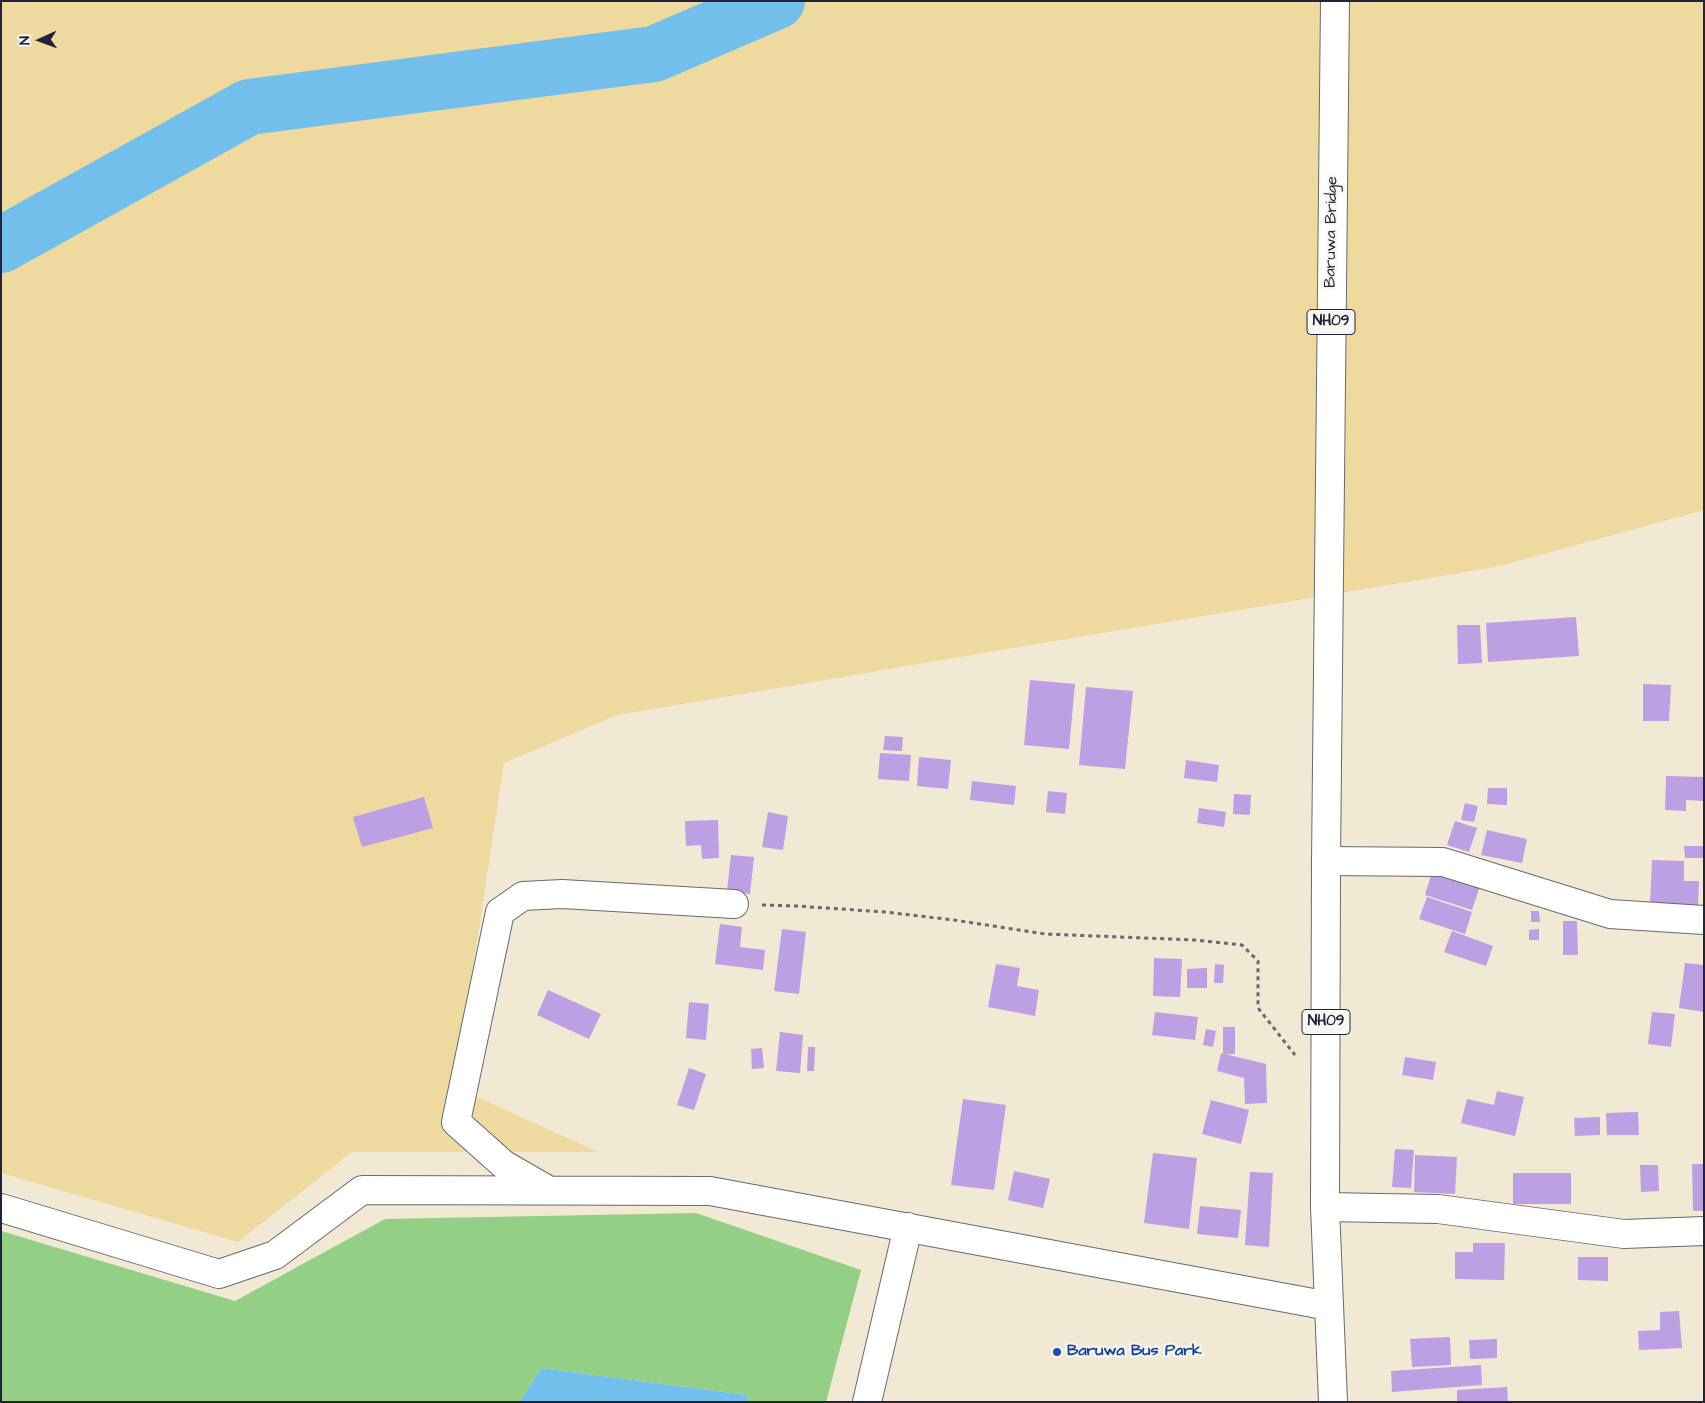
<!DOCTYPE html>
<style>
body{margin:0}
#map{position:relative;width:1705px;height:1403px;overflow:hidden;background:#f1e9d3;font-family:"Architects Daughter",sans-serif}
canvas{display:block}
.frame{position:absolute;inset:0;border:2px solid #22223b;pointer-events:none}
.north{position:absolute;left:15px;top:15px;width:50px;height:50px;-webkit-text-stroke:4px #f6f6f2;paint-order:stroke;rotate:268deg;font-size:14px;font-weight:700;line-height:20px;text-align:center;color:#22223b}
.north::after{content:'';display:block;margin:auto;width:18px;height:22px;background:#22223b;clip-path:polygon(50% 0,100% 100%,50% 72%,0 100%)}
</style>
<div id="map">
<canvas width="1705" height="1403"></canvas>
<div class="frame"></div>
<div class="north">N</div>
</div>
<script>
const g = document.querySelector('canvas').getContext('2d');
g.lineJoin = 'round';
function paint(path, color) {
  g.fillStyle = color;
  g.fill(path, 'evenodd');
}
function trace(path, color, width, dash) {
  g.strokeStyle = color;
  g.lineWidth = width;
  g.lineCap = dash ? 'butt' : 'round';
  g.setLineDash(dash || []);
  g.stroke(path);
}
function drawText(font, color, halo, rows, align = 'center') {
  g.font = font + ' "Architects Daughter",sans-serif';
  g.lineWidth = 4.5;
  g.setLineDash([]);
  g.textBaseline = 'middle';
  g.strokeStyle = halo;
  g.fillStyle = color;
  for (const [text, x, y, turn = 0] of rows) {
    g.save();
    g.translate(x, y);
    g.rotate((+turn || 0) * Math.PI / 180);
    g.textAlign = isNaN(turn) ? turn : align;
    if (halo) g.strokeText(text, 0, 0);
    g.fillText(text, 0, 0);
    g.restore();
  }
}
const green = new Path2D(`
 M696 1213 861 1270 826 1402H748L747 1395 541 1368 520 1402H1V1231L235 1301 385 1219Z`);
const sand = new Path2D(`
 M1 1H1704V510L1500 566 617 715 504 763 455 1087 598 1152H352L238 1242 1 1173Z`);
const water = new Path2D(`
 M541 1368 747 1395 748 1402H520Z`);
const river = new Path2D(`
 M1 245 249 107 654 54 777 1`);
const building = new Path2D(`
 M1576 617 1579 656 1488 662 1486 623Z
 M1457 625H1480L1482 663 1458 664Z
 M1030 680 1075 684 1069 749 1024 745Z
 M1643 684 1671 685 1669 721H1643Z
 M1086 687 1133 691 1125 769 1079 765Z
 M885 736 903 737 902 751 883 750Z
 M880 753 911 755 909 781 878 779Z
 M919 757 951 760 948 789 917 786Z
 M1186 760 1219 765 1217 782 1184 778Z
 M1666 776 1704 777V801L1686 800V811L1665 810Z
 M972 781 1016 786 1014 805 970 800Z
 M1488 788H1507V805L1487 804Z
 M1048 791 1067 793 1065 814 1046 812Z
 M1234 794 1251 795 1250 815 1233 814Z
 M424 797 433 828 362 847 353 817Z
 M1465 803 1478 806 1474 822 1461 820Z
 M1199 808 1226 812 1224 827 1197 823Z
 M768 812 788 816 783 850 762 847Z
 M718 820 719 858 702 859 701 845 686 846 685 821Z
 M1455 821 1477 828 1469 852 1447 845Z
 M1487 830 1527 839 1522 863 1481 855Z
 M1684 846H1704V858H1685Z
 M731 855 754 857 750 894 727 891Z
 M1652 860 1684 861V881H1699L1698 907 1650 905Z
 M1432 872 1480 886 1472 910 1425 895Z
 M1427 897 1472 912 1465 934 1419 919Z
 M1531 911H1539L1540 922H1531Z
 M1563 921H1577L1578 955H1563Z
 M720 924 742 927 740 947 765 950 763 970 715 964Z
 M782 929 806 932 799 994 774 991Z
 M1539 929V940H1529V930Z
 M1452 931 1493 946 1486 966 1444 952Z
 M1154 958 1182 959 1180 997 1153 996Z
 M1685 963 1704 965V1012L1679 1008Z
 M996 964 1020 968 1017 986 1039 990 1035 1016 988 1007Z
 M1215 964 1224 965 1223 983H1214Z
 M1207 968V988H1187V969Z
 M548 990 601 1014 589 1039 537 1015Z
 M689 1002 709 1004 706 1040 686 1038Z
 M1155 1012 1198 1017 1195 1040 1152 1035Z
 M1652 1012 1675 1014 1671 1047 1648 1044Z
 M1223 1027H1235V1054H1223Z
 M1206 1029 1216 1031 1213 1047 1203 1045Z
 M780 1032 803 1035 800 1073 776 1071Z
 M808 1047H815L814 1071H807Z
 M762 1048 764 1068 752 1069 751 1049Z
 M1221 1053 1266 1064 1267 1103 1245 1104 1244 1078 1217 1071Z
 M1405 1057 1436 1062 1433 1080 1402 1075Z
 M689 1068 706 1074 694 1110 677 1105Z
 M1497 1091 1524 1097 1515 1136 1461 1123 1467 1099 1494 1105Z
 M963 1099 1006 1105 994 1190 951 1185Z
 M1211 1100 1249 1110 1241 1144 1202 1134Z
 M1638 1112 1639 1135H1607L1606 1113Z
 M1600 1117V1135L1575 1136 1574 1118Z
 M1395 1149 1414 1150 1411 1188 1392 1187Z
 M1153 1153 1197 1158 1189 1229 1144 1223Z
 M1415 1155 1457 1157 1455 1194 1414 1192Z
 M1692 1164H1704V1211H1693Z
 M1640 1165H1658L1659 1191 1641 1192Z
 M1014 1171 1050 1179 1043 1208 1008 1200Z
 M1250 1172 1273 1173 1269 1247 1245 1245Z
 M1513 1173H1571V1204H1513Z
 M1200 1206 1241 1210 1238 1238 1197 1234Z
 M1473 1243H1505L1504 1280 1455 1279V1252H1473Z
 M1578 1257H1608V1281L1578 1280Z
 M1679 1311 1682 1348 1639 1350 1638 1331 1660 1330V1312Z
 M1450 1337 1451 1365 1412 1367 1410 1339Z
 M1497 1339V1358L1470 1359 1469 1340Z
 M1481 1365 1482 1385 1392 1392 1391 1371Z
 M1507 1387 1508 1402H1457V1390Z`);
const path = new Path2D(`
 M762 905 797 906 885 912 954 920 1045 934 1195 940 1242 945 1258 961V1008L1295 1055`);
const street = new Path2D(`
 M1326 861 1443 862 1610 914 1704 920
 M548 1190 503 1164 456 1122 500 912 523 896 562 894 734 904
 M1325 1207 1438 1209 1624 1234 1704 1231
 M1 1208 219 1274 275 1255 362 1190 710 1191 1329 1306
 M867 1402 908 1227`);
const primary = new Path2D(`
 M1333 1402 1325 1207 1326 861 1335 1`);
const markers = [
 [1057,1352,5,"#1a4fb4"]
];
const shields = [
 [1331,322,48],
 [1326,1022,48]
];
const shieldNames = [
 ["NH09",1331,322],
 ["NH09",1326,1022]
];
const streetNames = [
 ["Baruwa Bridge",1332,232,-89]
];
const transitNames = [
 ["Baruwa Bus Park",1067,1352]
];
paint(green, '#93cf84');
paint(sand, '#eeda9e');
paint(water, '#72bfec');
trace(river, '#72bfec', 56);
paint(building, '#bd9fe3');
trace(street, '#6a6870', 30);
trace(primary, '#6a6870', 30);
trace(path, '#6a6870', 3, [4, 4]);
trace(street, '#fff', 28);
trace(primary, '#fff', 28);
for (const [x, y, r, color] of markers) {
  const dot = new Path2D();
  dot.arc(x, y, r, 0, 2 * Math.PI);
  g.fillStyle = color;
  g.fill(dot);
  trace(dot, '#f6f6f2', 2);
}
for (const [x, y, w] of shields) {
  const box = new Path2D();
  box.roundRect(x - w / 2, y - 12.5, w, 25, 4);
  g.fillStyle = '#f6f6f2';
  g.fill(box);
  trace(box, '#22223b', 1);
}
drawText('bold 15px', '#22223b', null, shieldNames);
drawText('16px', '#22223b', '#f6f6f2', streetNames);
drawText('bold 16px', '#164399', '#f6f6f2', transitNames, 'left');
</script>
